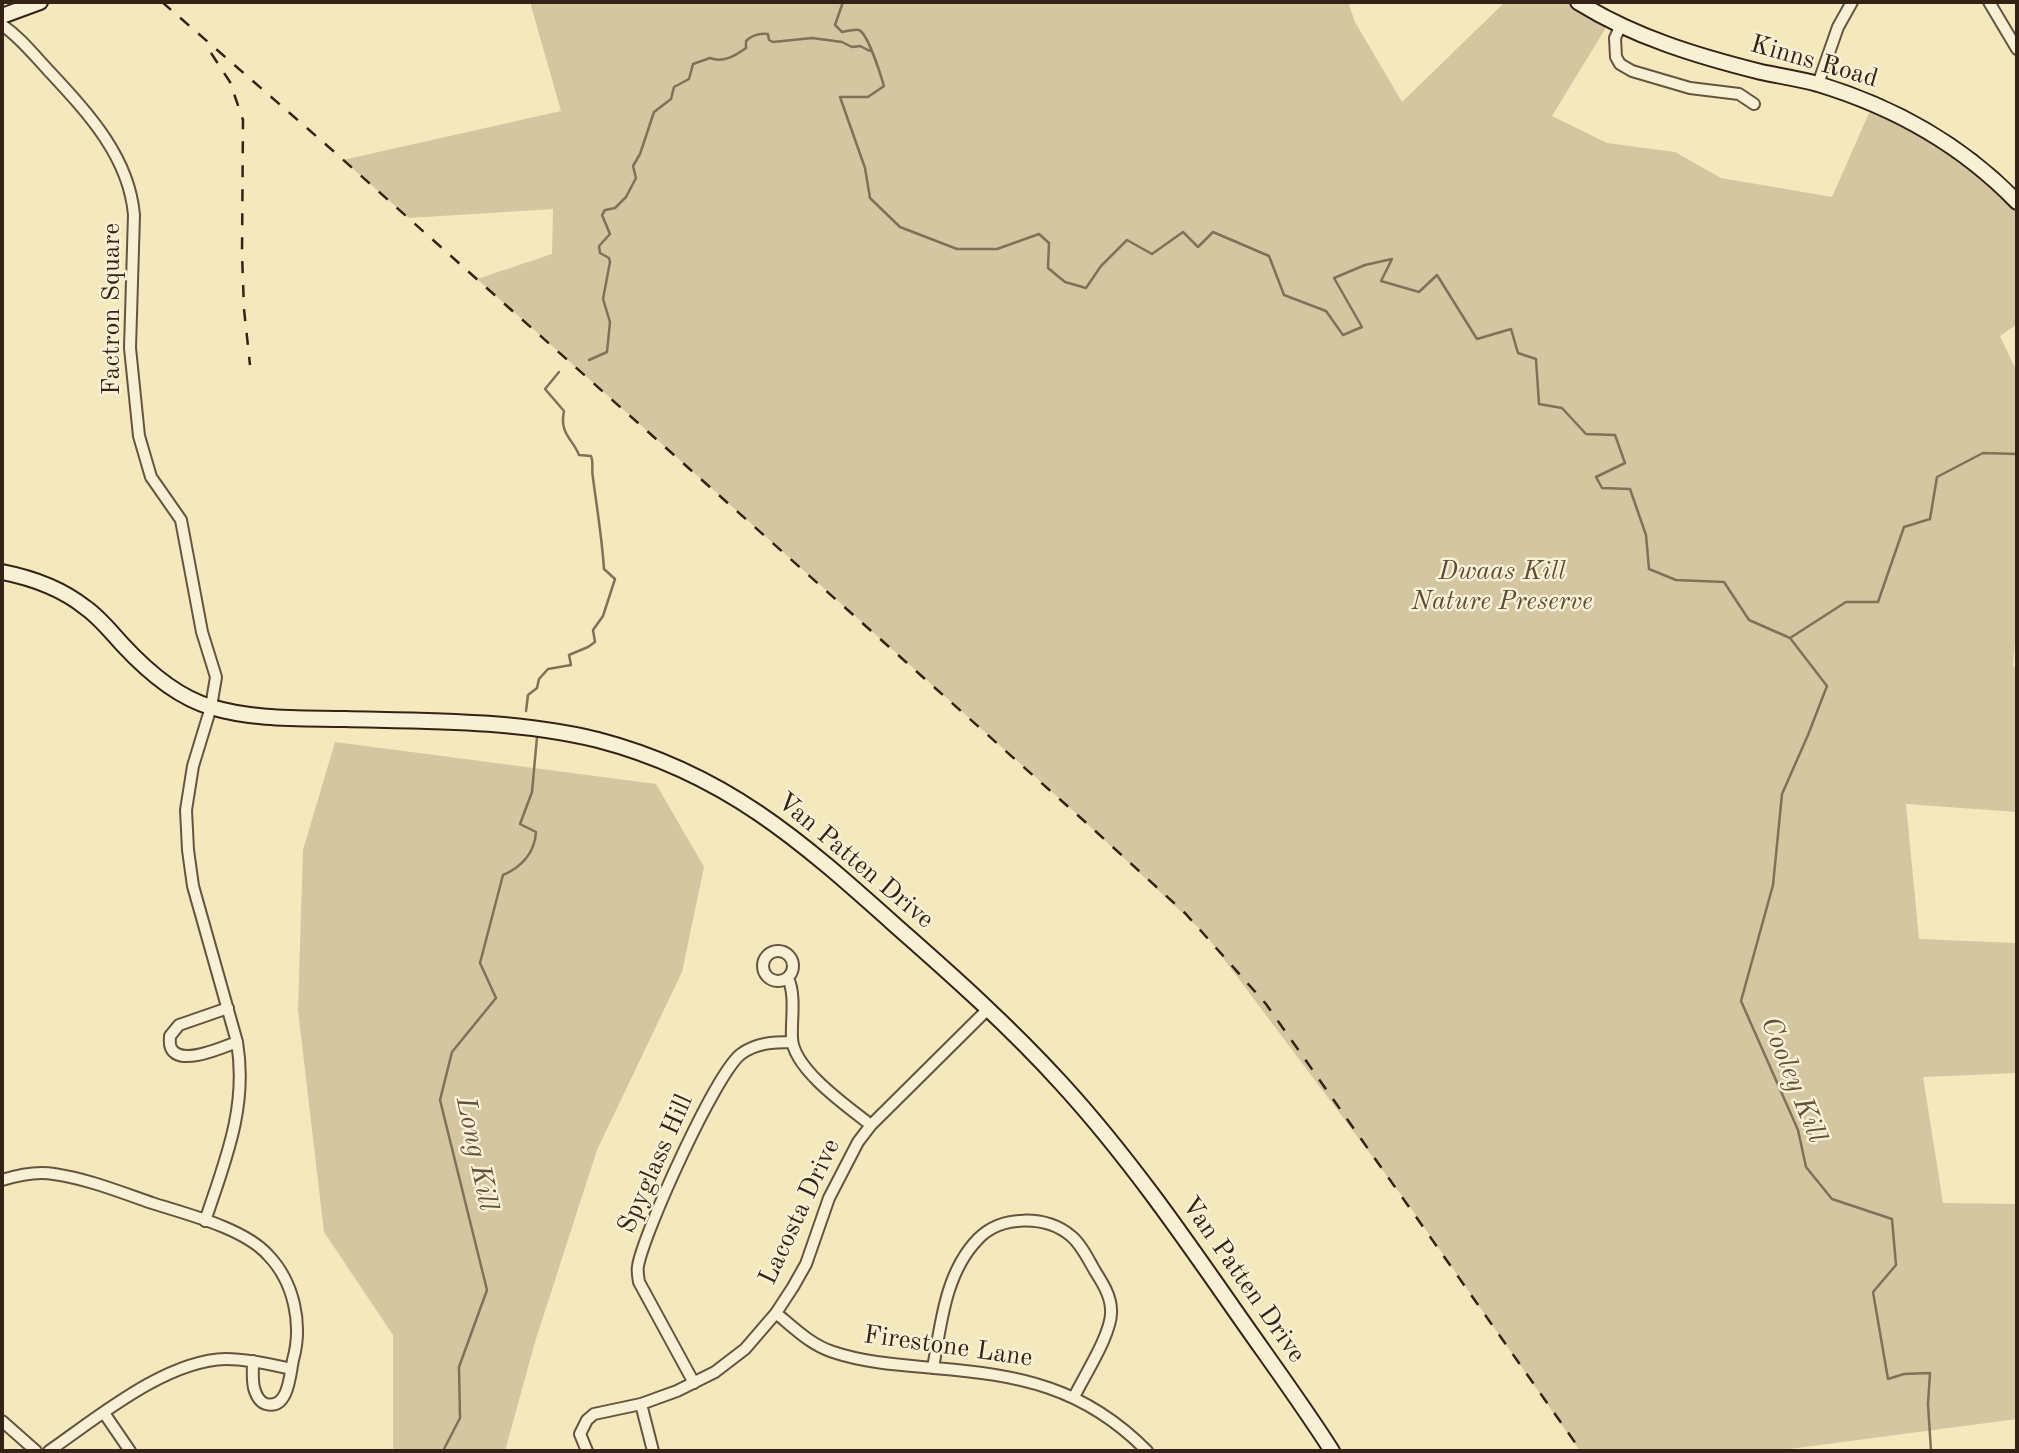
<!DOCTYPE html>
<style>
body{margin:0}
#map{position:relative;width:2019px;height:1453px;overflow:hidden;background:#f4e8bd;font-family:"Old Standard TT",serif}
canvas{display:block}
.frame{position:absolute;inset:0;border:4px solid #342216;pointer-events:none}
</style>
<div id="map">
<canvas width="2019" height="1453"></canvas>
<div class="frame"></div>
</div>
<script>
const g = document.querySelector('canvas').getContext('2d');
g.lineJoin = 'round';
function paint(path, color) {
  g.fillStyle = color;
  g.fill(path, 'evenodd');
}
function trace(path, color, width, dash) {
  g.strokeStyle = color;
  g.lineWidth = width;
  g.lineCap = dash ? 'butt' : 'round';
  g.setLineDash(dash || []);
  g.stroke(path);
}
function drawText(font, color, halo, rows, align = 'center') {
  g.font = font + ' "Old Standard TT",serif';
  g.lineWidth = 5;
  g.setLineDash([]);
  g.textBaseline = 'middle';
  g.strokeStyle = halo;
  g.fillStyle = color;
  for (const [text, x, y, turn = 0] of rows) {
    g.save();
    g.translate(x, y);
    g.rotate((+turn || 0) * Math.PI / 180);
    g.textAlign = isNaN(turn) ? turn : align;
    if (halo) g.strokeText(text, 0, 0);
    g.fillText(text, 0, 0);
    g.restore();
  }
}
const green = new Path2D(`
 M530 2H1348L1355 22 1402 102 1505 2H1578L1610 21 1552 116 1607 143 1675 152 1721 178 1832 197 1873 104 1965 155 2017 204V324L2000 336 2017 372V613L2013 666 2017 668V812L1906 804 1919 939 2017 943V1073L1923 1077 1943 1203 2017 1204V1419L1774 1451H1580L1408 1204 1205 934 1068 806 477 279 552 254 553 209 409 218 343 160 561 111Z
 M335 742 656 784 704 867 682 972 597 1150 535 1342 505 1451H393V1335L324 1232 298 1010 303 850Z`);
const stream = new Path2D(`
 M843 2 835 25 842 32C847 31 855 29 859 30 868 34 881 76 884 86L868 97H840L865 168 870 198 900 227 957 249H997L1039 234 1049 243 1048 268 1065 282 1086 288 1101 266 1127 240 1152 254 1183 232 1198 247 1213 232 1269 256 1284 295 1326 311 1343 335 1362 327 1334 278 1365 265 1392 259 1381 281 1419 292 1437 275 1477 339 1511 329 1518 353 1536 359 1539 404 1562 408 1586 434 1615 435 1625 463 1596 477 1602 488 1630 489 1646 535 1649 569 1676 580 1724 582 1749 620 1790 638 1827 686 1808 735 1782 794 1773 885 1741 1001 1798 1130 1806 1167 1832 1199 1892 1219 1896 1265 1873 1292 1888 1379 1904 1374 1930 1373 1928 1404 1931 1451
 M589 360 607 352 610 322 603 299 610 262 609 258 600 253 599 246 610 234 602 215 605 210 615 208 626 197 636 178 633 166 640 154 654 112 671 99 674 87 689 79 693 64 710 58C723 63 735 56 746 48V41C752 35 760 33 768 34L769 40 773 42 812 38 842 42 852 47 860 46 870 51
 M1790 638 1846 602H1878L1904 527 1930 519 1937 477 1983 453 2017 454
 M526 711 528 695 537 688 539 679 548 669 571 665 569 655 588 647 595 642 593 630 603 616 615 579 604 569C602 538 597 509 593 478 591 470 594 463 591 456L579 455C573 439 559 434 564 411L545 389 559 372
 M443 1451 460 1418 459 1367 487 1290 440 1100 452 1052 496 998 480 963 503 875C522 867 535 852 536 832L520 824 532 792 537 737`);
const street = new Path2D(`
 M1989 2 2017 49
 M2 25C20 37 33 54 48 70 87 112 129 156 134 215L130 348 139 436 151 477 181 520 202 632 216 677 211 707 193 766 186 810 188 850 193 886 237 1042C248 1107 225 1161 205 1221
 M1621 25 1615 38 1616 57 1620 64 1632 71 1690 88 1739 94 1754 104
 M1818 84 1838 27 1852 2
 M763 966a15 15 0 1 1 30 0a15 15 0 1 1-30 0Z
 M788 978C796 996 791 1019 792 1038 793 1069 848 1107 871 1125
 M228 1008 179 1025 170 1036C170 1040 169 1044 171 1048 180 1067 223 1047 237 1042
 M2 1180C18 1175 38 1171 54 1174 88 1179 120 1192 152 1203 186 1214 244 1228 268 1255 294 1282 303 1324 293 1360 290 1373 289 1410 266 1404 259 1402 256 1395 254 1388 252 1379 253 1370 253 1361
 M776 1313C794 1328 811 1345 833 1352 866 1363 900 1365 934 1368 1020 1375 1084 1387 1147 1451
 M933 1368C941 1324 945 1273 978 1239 1001 1215 1046 1215 1071 1236 1081 1244 1088 1259 1095 1271 1102 1282 1111 1296 1111 1310 1113 1332 1084 1376 1074 1397
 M694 1383 639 1282C638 1276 637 1271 638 1266 644 1232 716 1073 741 1054 756 1043 773 1042 792 1042
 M641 1404 653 1451
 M104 1413 130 1451
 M2 1421 36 1451
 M49 1451C97 1418 166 1360 226 1359 248 1359 270 1364 291 1369
 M587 1451 580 1434 587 1420 594 1414 641 1404 677 1391 715 1372 745 1349 776 1313 793 1287 806 1264 829 1198 858 1142 871 1125 988 1009`);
const secondary = new Path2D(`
 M1578 2C1634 37 1697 56 1761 72 1780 76 1800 79 1818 84 1894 107 1962 145 2017 202
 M2 16 40 2
 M2 572C33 578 61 588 86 608 100 618 111 632 122 644 146 670 176 697 211 707 253 720 301 718 345 719 429 721 516 720 598 740 725 773 801 841 896 926 953 976 1010 1027 1061 1083 1126 1154 1181 1233 1236 1312 1268 1358 1302 1404 1332 1451`);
const rail = new Path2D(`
 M162 2 331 149 1092 828 1185 913 1266 1004 1581 1451
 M211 53 230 82 243 120 242 254 244 309 250 365`);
const streetNames = [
 ["Kinns Road",1814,62,16],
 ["Factron Square",112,309,-90],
 ["Van Patten Drive",855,861,40],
 ["Spyglass Hill",656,1164,-66],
 ["Lacosta Drive",800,1212,-65],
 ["Van Patten Drive",1243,1280,55],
 ["Firestone Lane",948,1347,8]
];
const parkNames = [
 ["Dwaas Kill",1502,572],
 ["Nature Preserve",1502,602]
];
const waterNames = [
 ["Cooley Kill",1793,1080,68],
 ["Long Kill",476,1154,78]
];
paint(green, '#d3c6a1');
trace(stream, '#807158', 2.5);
trace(street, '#645440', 14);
trace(secondary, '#342216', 18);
trace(street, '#f8f0d4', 10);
trace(secondary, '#f8f0d4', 14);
trace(rail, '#342216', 2.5, [12, 12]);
drawText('26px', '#342216', '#f8f0d4', streetNames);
drawText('italic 26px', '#5c4b39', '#f8f0d4', parkNames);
drawText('italic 28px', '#60503c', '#f8f0d4', waterNames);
</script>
